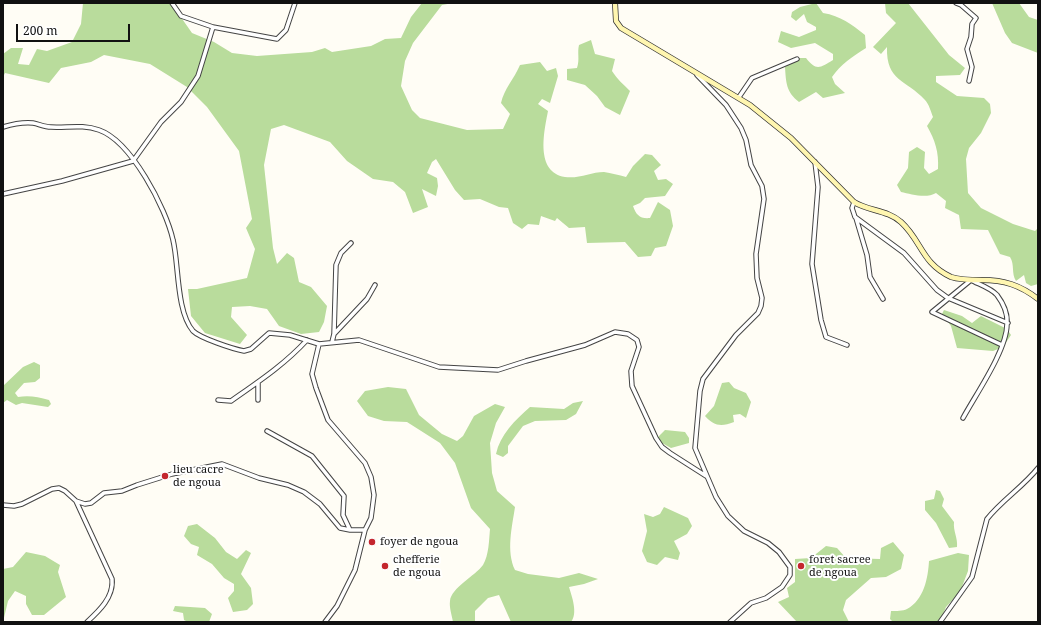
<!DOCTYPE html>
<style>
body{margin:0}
#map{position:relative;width:1041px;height:625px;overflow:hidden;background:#fffdf5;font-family:"Noto Serif",serif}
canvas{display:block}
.frame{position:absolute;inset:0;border:4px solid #111;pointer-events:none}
.scale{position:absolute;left:16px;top:24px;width:114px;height:18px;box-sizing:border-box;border:2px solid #111;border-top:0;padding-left:5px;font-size:12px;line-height:14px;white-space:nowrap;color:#111;-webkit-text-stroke:3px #fff;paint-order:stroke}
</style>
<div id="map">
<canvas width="1041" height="625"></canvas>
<div class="frame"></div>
<div class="scale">200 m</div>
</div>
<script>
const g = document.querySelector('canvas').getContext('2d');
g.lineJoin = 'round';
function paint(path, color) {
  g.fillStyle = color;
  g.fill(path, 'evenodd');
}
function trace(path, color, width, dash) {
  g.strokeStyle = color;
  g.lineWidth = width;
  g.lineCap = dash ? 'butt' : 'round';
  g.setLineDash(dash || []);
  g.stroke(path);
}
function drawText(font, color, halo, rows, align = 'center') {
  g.font = font + ' "Noto Serif",serif';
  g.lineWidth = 4;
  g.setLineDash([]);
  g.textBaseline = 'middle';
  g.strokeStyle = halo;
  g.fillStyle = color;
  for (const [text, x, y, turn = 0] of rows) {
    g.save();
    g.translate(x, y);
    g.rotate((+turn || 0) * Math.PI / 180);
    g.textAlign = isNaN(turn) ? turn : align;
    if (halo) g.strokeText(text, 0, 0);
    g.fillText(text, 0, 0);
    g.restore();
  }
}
const forest = new Path2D(`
 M83 3H171L192 33 214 42 232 53 257 56 312 52 325 48 332 52 371 46 385 39 401 38 411 17 422 3H453L442 5 413 43 405 61 401 86 412 110 420 118 467 130 503 129 510 114 501 103C504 89 514 79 520 65L540 62 547 71 556 68 558 76 550 103 542 99 538 104 548 111C544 132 535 172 565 177 579 179 591 172 604 172 611 173 619 175 626 177L633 166 645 154 652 155 661 165 654 171 658 180 666 179 673 184 665 196 645 198 640 203 633 206C636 215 640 219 650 218L658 202 670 210 673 226 666 246 655 248 651 256 638 257 625 242 587 243 585 227 569 228 557 218 555 221 541 216 539 225 528 224 522 229 513 223 508 208 499 207 480 199 464 200 455 190 436 159 432 162 427 173 437 178 438 186 436 196 422 189 428 207 413 213 405 192 393 182 373 179 347 161 330 142 284 125 271 129 264 165 273 248 277 264 287 253 294 258 299 282 311 287 327 306 324 322 319 332 301 334 279 326 267 309 250 306 232 307 231 317 247 335 240 344 205 333 191 316 188 289H197L247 278 255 249 246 228 252 219 239 151 207 107 187 87 150 64 104 55 91 62 61 68 49 83 5 73 3 77V54L11 48H23L18 64 29 65 37 49 47 51 72 42 81 24Z
 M816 3 823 13C841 16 851 24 865 35L866 48C852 57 841 64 832 77L835 84 845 93 823 98 816 92 799 102C786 92 786 82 785 67L799 58H806C816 71 820 68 833 60V54L815 43 791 48 778 42 781 31 799 37 816 30V27L807 22 804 14 796 21 791 17 792 12 800 7Z
 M885 3H908L949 55 965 68 960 75 936 76V82L957 96 984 98 990 104 991 113 981 133 969 148 966 159 968 193 981 208 1013 224 1035 231 1038 228V284L1031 286 1026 283 1024 275 1016 281C1011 273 1015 265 1010 257L1000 254 988 230 961 229 959 215 945 208 946 201 936 193C926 199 911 194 901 192L897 185 908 168 909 152 917 147 925 152 924 168 929 174 938 169C939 152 935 140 927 126L933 117C931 112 929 104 925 100 906 79 886 82 887 47L881 54 873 47 896 23 886 13Z
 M992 3H1019L1029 17 1038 20V53L1012 43 1005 33Z
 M591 40 595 54 615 59 612 71C617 79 623 84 630 91L620 115 605 107 597 96 585 85 567 80V69L577 68C580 59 577 53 579 45Z
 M944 310 962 316 972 323 981 316 1007 329 1011 335 1003 347 993 351 957 348 951 326 942 314Z
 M34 362 40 365V378L35 382 24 383 15 393 18 397C29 395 38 397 49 400L51 404 48 407 22 403 16 405 7 400 3 403V386L23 367Z
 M729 382 734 388 746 393 751 402 746 418 740 414 733 415 734 422C721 427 714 426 705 416L714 406 722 383Z
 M388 387 406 389 419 415 442 434 457 441 463 436 474 416 495 404 505 407 496 423 490 443 492 473 497 491 515 507C512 527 506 551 515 570L528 574 559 578 579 573 598 579 584 584 569 587C572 597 578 613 571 622H511L499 595 488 598 475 611V622H453C452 616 449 607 450 601 451 588 475 576 483 565 489 555 489 540 490 529L471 508 455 463 440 443 407 422 384 421 368 416 357 401 365 391Z
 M583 401 576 414 566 420 535 421 523 426 508 446V453L503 457 496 454C500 435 515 420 530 407L564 409 573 403Z
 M665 430 685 432 689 438V443L671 448 662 443 658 437Z
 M936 490 940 491 944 499 942 506 954 522C953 531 958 538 957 547L949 548 936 523 925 510V501L934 499Z
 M664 507 688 518 692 526 687 534 674 541 680 553 678 560 665 557 657 565 647 562 642 551 647 531 644 514 653 517 660 514Z
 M197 524 215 538 226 552 237 559 246 550 251 553 241 574 251 588 253 604 247 610 233 612 228 598 234 591V584L224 578 212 564 197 555 199 547 191 544 184 536 188 526Z
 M893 542 904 555 901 569 886 577 871 578 846 600 843 610 849 622H797L778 602 789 597 787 588 795 582V559L811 558 826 546 837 548 846 558 880 559 881 548Z
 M26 552 45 556 60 565 58 572 66 597 44 615H32L26 604V596L15 591 8 601 3 622V569L13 567Z
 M958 553 969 555 968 571 960 592 946 607 940 622H893L890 619 891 611C896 611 903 611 907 609 924 600 928 578 929 561Z
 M175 606 205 608 212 614 209 622H188L184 620 183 613 173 611Z`);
const minor = new Path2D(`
 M956 3 961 5 976 18 972 24 971 37 967 49 972 67 969 81
 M213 27 277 39 286 30 295 3
 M697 75 726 105 741 128 746 140 751 165 762 186 764 199 756 254 757 278 762 298 761 306 758 313 736 335 703 379 700 391 695 448 716 497 728 516 744 531 768 543 779 552 790 567V575L782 587 766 598 751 603 730 622
 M739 97 752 78 797 59
 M3 127C13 124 23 122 33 123 39 124 44 127 51 127 67 128 82 124 99 130 131 141 166 208 173 240 179 264 176 311 193 331 200 338 233 349 244 351L251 349 269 333 290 335 319 344 359 340 439 367 498 370 526 361 585 345 615 332 628 334 637 340 639 347 631 371 632 386 656 438 662 447 670 453 706 476
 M815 162 818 187 812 264 821 320 826 337 847 345
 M3 194 62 181 133 161 161 122 181 102 198 76 213 27 181 16 172 3
 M854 202 852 208 855 217 904 253 937 290 948 298 1008 323
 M856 218 867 255 870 277 883 299
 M334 334 367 299 375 285
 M332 342 334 334 336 265 341 253 351 243
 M319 344 312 374 316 388 328 420 365 463 371 477 374 495 371 518 365 530 355 570 337 606 325 622
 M218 400 231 401C258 382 284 365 307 340
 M258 400V383
 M963 418C976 394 1007 350 1007 324 1008 314 1003 303 997 295 991 288 978 284 971 280L932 312 1002 345
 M267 431 312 456 344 496 343 515 350 530H365
 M76 501 85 504 91 503 104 493 122 491 137 485 172 474 222 464 259 478 288 485 304 492 320 504 340 528 350 530
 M3 505 14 506 22 504 52 489 59 488 65 491 76 501 112 579C114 597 99 611 87 622
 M940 622 972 577 987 519C1002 500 1023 487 1038 468`);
const secondary = new Path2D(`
 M615 3 616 21 621 28 750 105 791 138 854 202C868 211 888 210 901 222 922 241 921 263 951 277 960 280 972 280 982 280 1004 280 1020 285 1038 299`);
const markers = [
 [165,476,4,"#c4262e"],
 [372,542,4,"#c4262e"],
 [385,566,4,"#c4262e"],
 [801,566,4,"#c4262e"]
];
const poiNames = [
 ["lieu cacre",173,470],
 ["de ngoua",173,483],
 ["foyer de ngoua",380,542],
 ["chefferie",393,560],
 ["de ngoua",393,573],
 ["foret sacree",809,560],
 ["de ngoua",809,573]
];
paint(forest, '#b9dc9c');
trace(minor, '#444', 5.5);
trace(secondary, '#333', 6);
trace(minor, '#fff', 3.5);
trace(secondary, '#fff6b0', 4.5);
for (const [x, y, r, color] of markers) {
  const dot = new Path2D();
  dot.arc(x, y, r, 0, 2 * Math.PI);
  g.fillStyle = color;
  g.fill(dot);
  trace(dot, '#fff', 1.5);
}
drawText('11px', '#111', '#fff', poiNames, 'left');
</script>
